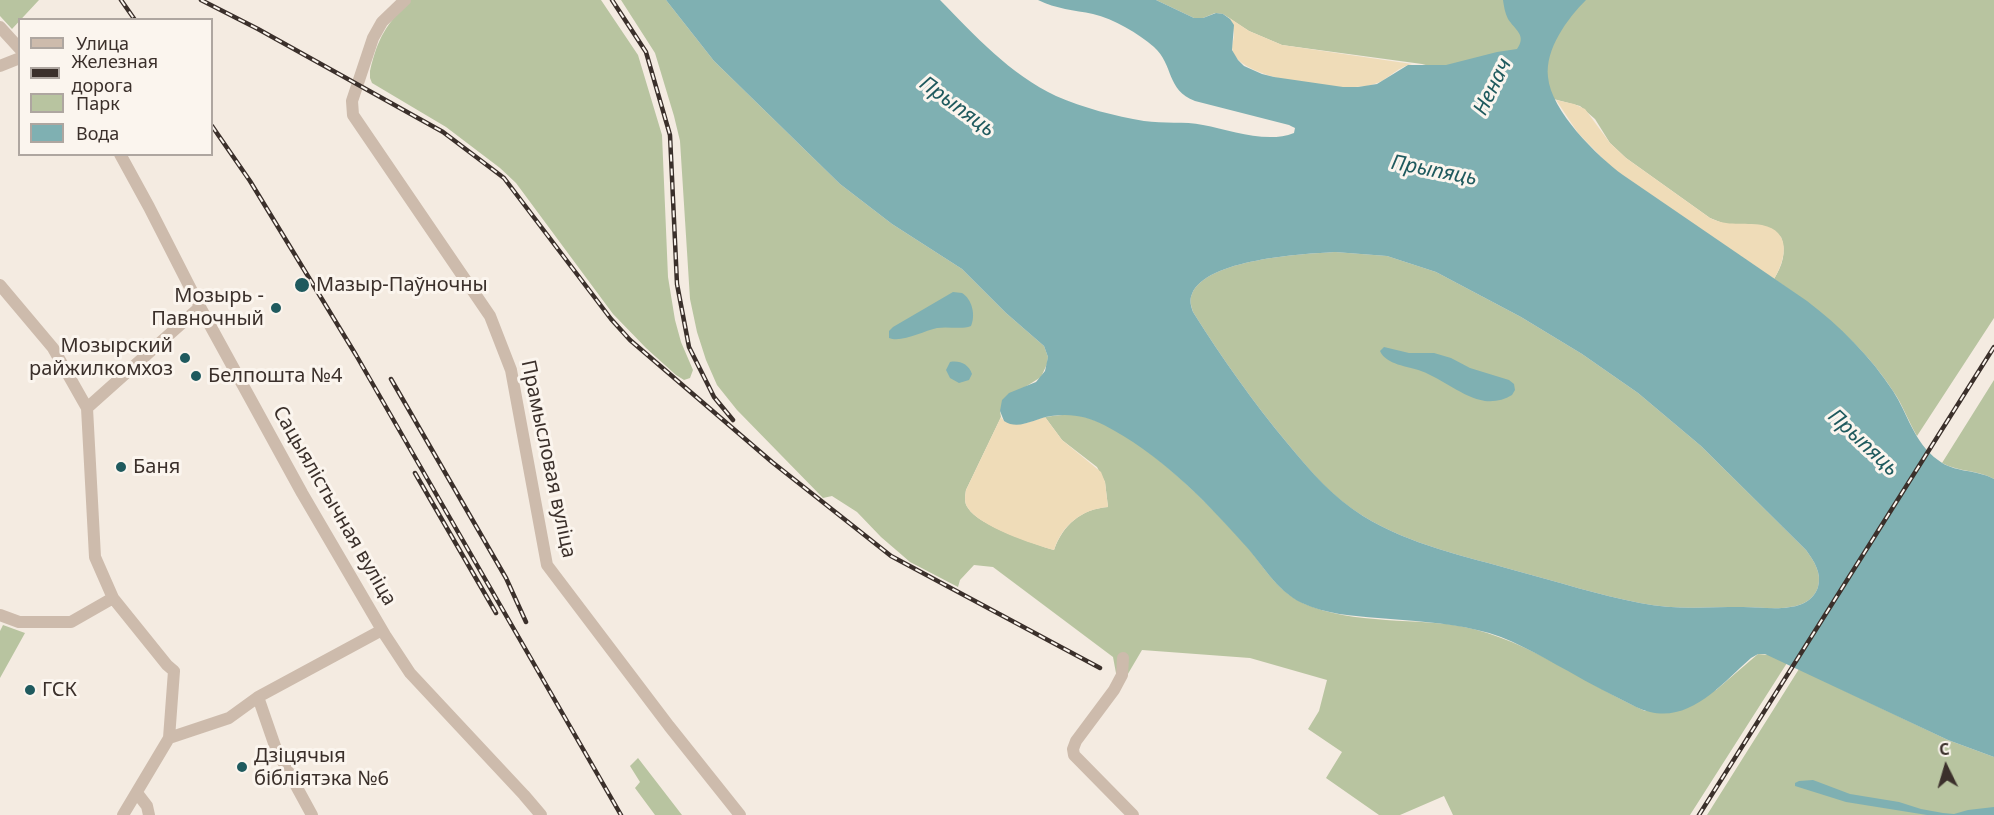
<!DOCTYPE html>
<meta charset="utf-8">
<style>
body{margin:0}
#map{position:relative;width:1994px;height:815px;overflow:hidden;background:#f4ebe1;font-family:"Noto Sans",sans-serif}
canvas{display:block}
.legend{position:absolute;left:18px;top:18px;width:195px;height:138px;box-sizing:border-box;background:#fbf5ee;border:2px solid #aea6a0;margin:0;padding:8px 10px;list-style:none;font-size:18px;color:#3b302b}
.legend li{display:flex;align-items:center;gap:12px;height:30px}
.legend b{width:30px;border:2px solid #aea6a0}
.north{position:absolute;left:1916px;top:737px;width:60px;height:60px;-webkit-text-stroke:4px #fbf5ee;paint-order:stroke;rotate:355deg;font-size:16px;font-weight:700;line-height:24px;text-align:center;color:#3b302b}
.north::after{content:'';display:block;margin:auto;width:21px;height:27px;background:#3b302b;clip-path:polygon(50% 0,100% 100%,50% 72%,0 100%)}
</style>
<div id="map">
<canvas width="1994" height="815"></canvas>
<ul class="legend">
<li><b style="height:8px;background:#cdbbac"></b>Улица</li>
<li><b style="height:8px;background:#3b302b"></b>Железная дорога</li>
<li><b style="height:16px;background:#b8c4a0"></b>Парк</li>
<li><b style="height:16px;background:#7fb0b2"></b>Вода</li>
</ul>
<div class="north">С</div>
</div>
<script>
const g = document.querySelector('canvas').getContext('2d');
g.lineJoin = 'round';
function paint(path, color) {
  g.fillStyle = color;
  g.fill(path, 'evenodd');
}
function trace(path, color, width, dash) {
  g.strokeStyle = color;
  g.lineWidth = width;
  g.lineCap = dash ? 'butt' : 'round';
  g.setLineDash(dash || []);
  g.stroke(path);
}
function drawText(font, color, halo, rows, align = 'center') {
  g.font = font + ' "Noto Sans",sans-serif';
  g.lineWidth = 6;
  g.setLineDash([]);
  g.textBaseline = 'middle';
  g.strokeStyle = halo;
  g.fillStyle = color;
  for (const [text, x, y, turn = 0] of rows) {
    g.save();
    g.translate(x, y);
    g.rotate((+turn || 0) * Math.PI / 180);
    g.textAlign = isNaN(turn) ? turn : align;
    if (halo) g.strokeText(text, 0, 0);
    g.fillText(text, 0, 0);
    g.restore();
  }
}
const green = new Path2D(`
 M0 0H39L12 29 0 16Z
 M410 0H601L638 55 662 135 668 277 675 320 681 342 693 370 690 378 684 380 676 375 646 348 613 314 516 183 500 168 446 127 372 83 370 78V71C378 37 386 25 410 0Z
 M621 0H666L714 61 840 184 892 224 962 269 1006 313 1044 346 1048 357 1047 364 1041 377 1022 389 1000 411 1001 417 966 490C965 496 964 503 968 508 978 525 1034 544 1054 550 1063 525 1081 509 1108 507L1105 482 1097 467 1062 440 1045 417C1058 415 1072 413 1085 417 1139 432 1207 502 1244 543 1259 560 1270 580 1288 594 1326 623 1400 619 1447 624 1522 634 1577 680 1645 711L1716 690 1758 654 1769 655 1787 663 1690 815H1453L1444 796 1400 815H1379L1326 778 1342 752 1308 729 1319 711 1327 680 1250 658 1142 650 1119 689 1113 657 993 567 974 565 960 580 958 587 910 562 881 537 857 512 832 496 823 498 737 410 717 385 706 360 697 332 690 299 680 141 674 116 655 53Z
 M1156 0H1994V318L1917 436C1908 421 1903 405 1893 391 1863 344 1819 310 1774 279 1782 266 1787 252 1781 237L1760 225 1725 224 1710 218 1626 158 1610 143 1595 119 1580 106 1422 64 1282 45 1249 31 1223 14 1215 13 1203 18H1194Z
 M1335 252 1387 256 1436 272 1521 317 1582 354 1638 393 1701 446 1806 550C1814 561 1822 573 1818 587 1808 617 1762 606 1740 607 1706 607 1673 610 1640 603 1599 595 1558 582 1517 571 1465 556 1410 545 1363 516 1333 498 1310 471 1288 444 1253 402 1222 358 1193 312 1191 305 1189 300 1192 294 1206 259 1302 254 1335 252Z
 M1994 380V479C1978 470 1959 472 1942 463Z
 M3 625 25 633 0 678V631Z
 M1799 669 1948 740 1994 757V815H1707Z
 M638 758 682 815H655L635 788 640 782 630 766Z`);
const sand = new Path2D(`
 M1228 17 1249 31 1282 45 1412 64C1396 67 1387 82 1371 85 1344 92 1251 81 1235 56 1229 47 1234 43 1234 34 1234 29 1230 21 1228 17Z
 M1556 100 1574 104 1585 109 1610 143 1626 158 1710 218C1728 227 1743 222 1762 225 1792 231 1786 259 1774 279L1612 168 1578 133Z
 M1001 417 1004 421 1023 424 1045 417 1062 440 1101 472 1105 482 1108 507C1082 509 1062 525 1054 550 1034 545 979 526 968 508 964 503 965 496 966 490Z`);
const water = new Path2D(`
 M666 0H940C974 35 1011 75 1056 96 1083 108 1115 116 1144 121 1164 124 1184 121 1203 125 1231 130 1266 144 1294 133L1295 128 1289 125 1195 101C1166 90 1174 65 1154 47 1138 33 1114 19 1093 14 1074 10 1056 9 1038 0H1156L1194 18H1203L1216 13 1223 14 1230 19 1234 25 1232 50 1238 60 1244 66 1262 74 1274 77 1343 87H1358L1377 84 1408 65H1446L1497 52 1517 49C1527 35 1515 30 1508 19 1505 13 1504 7 1503 0H1586C1567 19 1545 49 1548 77 1551 111 1597 156 1623 175L1807 301C1840 326 1871 357 1893 391 1908 414 1914 443 1938 460 1954 473 1976 469 1994 479V757L1948 740 1765 654H1758L1751 658C1718 687 1685 730 1636 707 1613 695 1590 684 1568 671 1538 655 1510 637 1477 630 1445 622 1411 621 1378 618 1352 616 1326 614 1302 603 1275 590 1262 563 1242 542 1202 497 1158 453 1104 425 1087 416 1070 413 1051 416 1035 418 1019 431 1004 421L1000 411 1002 400 1009 393 1036 382 1045 371 1048 357 1044 346 1006 313 962 269 892 224 840 184 714 61ZM1335 252 1387 256 1436 272 1521 317 1582 354 1638 393 1701 446 1806 550C1814 561 1822 573 1818 587 1808 617 1763 606 1740 607 1706 607 1673 610 1640 603 1599 595 1558 582 1517 571 1465 556 1410 545 1363 516 1334 498 1310 471 1288 444 1253 402 1222 358 1193 312 1191 306 1189 300 1192 294 1206 259 1302 254 1335 252Z
 M953 292 962 293C972 299 976 315 971 326 961 330 949 326 937 328 923 331 902 343 889 338V331L893 327Z
 M1384 347 1409 353H1434L1451 358 1470 368 1509 380 1514 384 1515 390 1512 395C1504 400 1495 402 1485 401 1462 397 1443 379 1421 371 1408 366 1386 365 1380 351Z
 M950 362C959 360 969 364 972 374L969 380 959 383 950 378 946 370Z
 M1813 780 1850 794 1899 802 1921 809 1943 813 1954 814 1968 810 1994 807V815H1927L1846 802 1795 786V783L1799 781Z`);
const minor = new Path2D(`
 M405 0 382 22 373 38 352 101 353 115 490 316 511 370 547 565 669 726 740 815
 M0 27 20 49
 M0 66 20 58
 M120 154 149 207 200 307 302 493 385 635 410 673 524 795 541 815
 M0 285 53 348 87 408 95 557 113 598 167 665 174 671 169 738 123 815
 M87 408 200 307
 M0 615 19 622H71L113 598
 M1123 658 1122 675 1114 690 1076 741 1073 749 1074 755 1133 815
 M258 697 276 749 312 815
 M169 738 229 718 258 697 382 630
 M137 793 147 806 149 815`);
const rail = new Path2D(`
 M121 0 135 20
 M201 0 258 29 443 132 504 178 611 319 630 340 772 462 891 556 1100 668
 M612 0 646 52 670 135 677 284 689 347 714 397 733 420
 M212 126 250 181 356 355 621 815
 M391 379 506 578 526 622
 M415 473 496 613
 M1699 815 1994 347`);
const markers = [
 [302,285,8,"#1f5a5e"],
 [276,308,6,"#1f5a5e"],
 [185,358,6,"#1f5a5e"],
 [196,376,6,"#1f5a5e"],
 [121,467,6,"#1f5a5e"],
 [30,690,6,"#1f5a5e"],
 [242,767,6,"#1f5a5e"]
];
const poiNames = [
 ["Мазыр-Паўночны",316,285],
 ["Мозырь -",264,296,"right"],
 ["Павночный",264,319,"right"],
 ["Мозырский",173,346,"right"],
 ["райжилкомхоз",173,369,"right"],
 ["Белпошта №4",208,376],
 ["Баня",133,467],
 ["ГСК",42,690],
 ["Дзіцячыя",254,756],
 ["бібліятэка №6",254,779]
];
const streetNames = [
 ["Прамысловая вуліца",548,459,78],
 ["Сацыялістычная вуліца",334,506,60]
];
const waterNames = [
 ["Ненач",1493,87,-64],
 ["Прыпяць",957,107,36],
 ["Прыпяць",1434,171,11],
 ["Прыпяць",1863,443,43]
];
paint(green, '#b8c4a0');
paint(sand, '#efdcb8');
paint(water, '#7fb0b2');
trace(minor, '#cdbbac', 12);
trace(rail, '#3b302b', 4.5);
trace(rail, '#fbf5ee', 2, [7]);
for (const [x, y, r, color] of markers) {
  const dot = new Path2D();
  dot.arc(x, y, r, 0, 2 * Math.PI);
  g.fillStyle = color;
  g.fill(dot);
  trace(dot, '#fbf5ee', 2);
}
drawText('20px', '#3b302b', '#fbf5ee', poiNames, 'left');
drawText('20px', '#3b302b', '#fbf5ee', streetNames);
drawText('italic 21px', '#1f5a5e', '#fbf5ee', waterNames);
</script>
